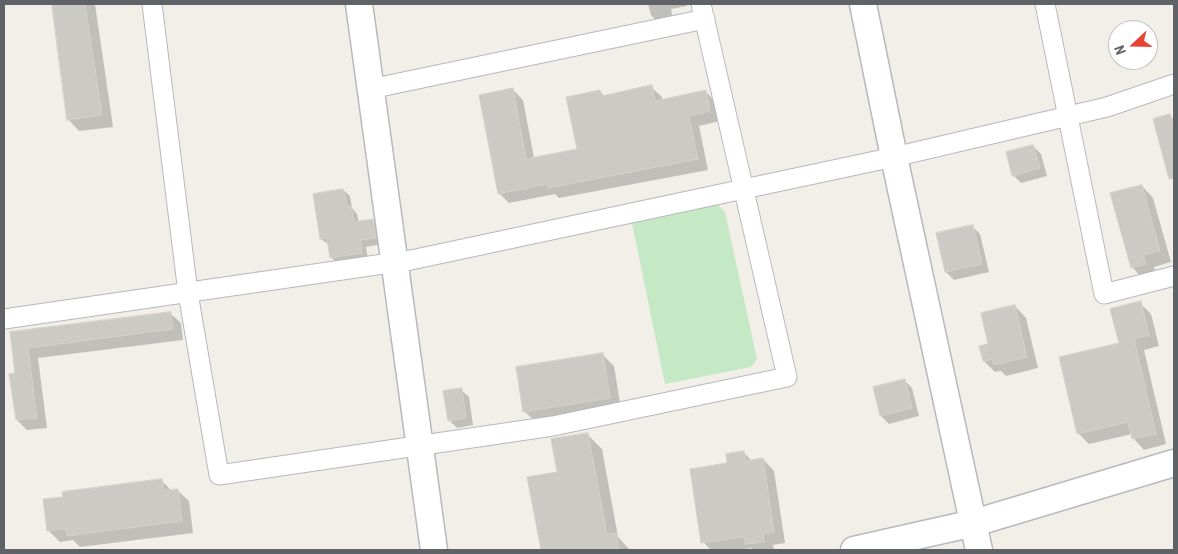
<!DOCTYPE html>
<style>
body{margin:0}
#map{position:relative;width:1178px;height:554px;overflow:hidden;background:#f1efe8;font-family:"Roboto Condensed",sans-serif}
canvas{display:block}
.frame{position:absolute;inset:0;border:5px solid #5f6368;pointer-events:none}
.north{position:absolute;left:1108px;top:20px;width:50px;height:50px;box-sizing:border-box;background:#fff;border:1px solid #bfc1c3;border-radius:50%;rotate:249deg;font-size:14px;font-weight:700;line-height:20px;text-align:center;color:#5f6368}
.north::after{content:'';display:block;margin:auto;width:18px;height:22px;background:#ea4335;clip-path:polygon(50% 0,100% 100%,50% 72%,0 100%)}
</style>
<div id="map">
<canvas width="1178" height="554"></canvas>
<div class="frame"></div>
<div class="north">N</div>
</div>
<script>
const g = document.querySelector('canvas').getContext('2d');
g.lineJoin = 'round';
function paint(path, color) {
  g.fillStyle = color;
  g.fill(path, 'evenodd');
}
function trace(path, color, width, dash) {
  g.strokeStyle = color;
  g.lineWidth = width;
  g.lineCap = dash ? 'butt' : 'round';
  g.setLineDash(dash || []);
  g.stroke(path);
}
const green = new Path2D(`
 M718 205 725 212 757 359 751 367 665 384 632 223Z`);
const shadow = new Path2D(`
 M54 4H95L113 127 79 131 68 119Z
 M648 4H686L687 6 671 9 673 20 658 23 651 15Z
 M651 87 662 97V101L705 91 716 102 720 121 699 126 708 170 559 198 555 194 509 203 499 193 512 89 523 100 534 158 578 150 600 91 604 96Z
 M1170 116 1174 120V179L1168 174Z
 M1033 146 1041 154 1047 176 1021 183 1013 175Z
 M1142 186 1153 198 1171 262 1154 267 1156 275 1143 279 1132 267Z
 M343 190 350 196 352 208 357 214 359 223 373 221 380 227 382 244 366 247 368 259 338 264 331 257 329 245 321 239Z
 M972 226 980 234 989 272 954 280 946 272 938 234Z
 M1140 303 1151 314 1159 346 1144 350 1166 444 1144 450 1134 439 1132 434 1089 444 1078 433Z
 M1015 306 1026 318 1038 368 1006 376 1001 371 995 372 984 361 981 346 990 344Z
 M170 313 181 323 183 340 38 358 47 428 27 430 17 420 16 374 12 333Z
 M603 355 614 366 621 409 536 422 524 411Z
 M904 380 912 388 919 416 889 424 881 416 874 388Z
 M461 390 469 397 473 425 457 428 449 420Z
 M587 434 602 449 618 537 630 550H542L529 478 558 473Z
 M744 453 752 461 763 459 774 471 785 543 773 545 774 550H753L751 548 739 550H711L703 542 728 465Z
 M162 481 172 491 177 490 189 501 193 533 80 547 73 540 60 542 48 530Z`);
const building = new Path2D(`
 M52 4H85L102 115 67 120Z
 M652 85 655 101 706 90 710 111 689 116 698 159 548 188 547 184 498 194 479 95 513 88 526 159 577 149 566 97 600 90 601 96Z
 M1170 114 1174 129V178L1169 179 1153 119Z
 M1033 145 1040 168 1012 176 1006 152Z
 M1142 185 1160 251 1143 255 1146 264 1131 268 1110 193Z
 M343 189 347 206H351L354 222 373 219 376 238 360 240 362 253 330 258 327 238 320 239 313 194Z
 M973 225 982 264 945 272 936 233Z
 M1141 301 1149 335 1134 339 1156 434 1132 439 1128 422 1077 434 1059 357 1119 343 1110 309Z
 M1015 305 1027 357 994 365 992 359 983 361 979 346 988 344 981 313Z
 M171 312 173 329 28 348 37 418 16 420 9 374 15 373 10 332Z
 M603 353 610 398 523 412 516 367Z
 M905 379 912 408 880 416 873 387Z
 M462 388 466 418 448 421 443 391Z
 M588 433 607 535 616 533 619 550H541L527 477 557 472 551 439Z
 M744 451 746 461 763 458 774 532 763 534 764 542 745 544 744 537 701 543 690 469 727 463 726 454Z
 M162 479 164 490 178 489 182 521 67 536 66 529 47 531 43 499 63 497 62 492Z`);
const street = new Path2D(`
 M152 4 188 293 219 475 553 426 787 377 701 4
 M1045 4 1104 294 1174 276
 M370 89 705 19
 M4 319 411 260 894 157 1107 107 1174 84`);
const secondary = new Path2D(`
 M359 4 434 550
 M863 4 894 157 979 550
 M854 550 974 523 1174 463`);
paint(green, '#c5e8c5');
paint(shadow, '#0003');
paint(building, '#cccac5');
trace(building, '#d6d1c6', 1);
trace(street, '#b5b8bc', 21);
trace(secondary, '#b6babf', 29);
trace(street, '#fff', 19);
trace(secondary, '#fff', 26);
</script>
